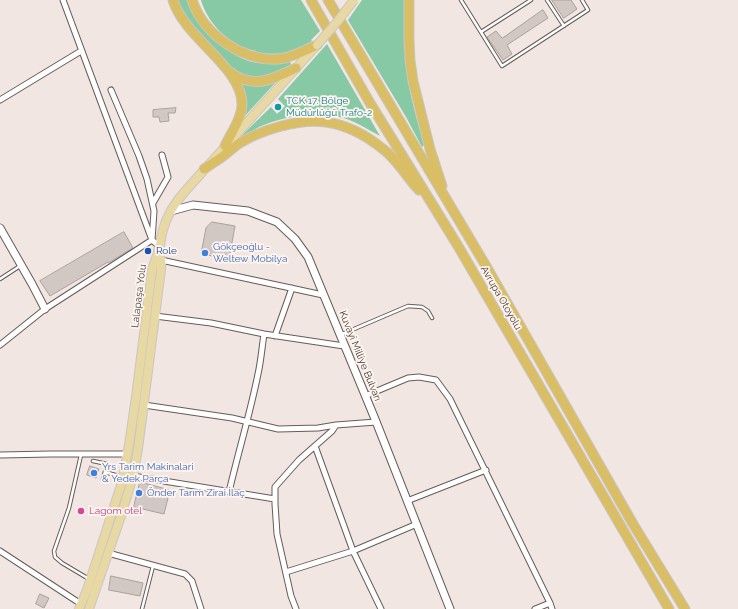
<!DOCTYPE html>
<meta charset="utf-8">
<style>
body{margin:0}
canvas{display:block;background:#f1e6e1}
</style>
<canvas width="738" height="609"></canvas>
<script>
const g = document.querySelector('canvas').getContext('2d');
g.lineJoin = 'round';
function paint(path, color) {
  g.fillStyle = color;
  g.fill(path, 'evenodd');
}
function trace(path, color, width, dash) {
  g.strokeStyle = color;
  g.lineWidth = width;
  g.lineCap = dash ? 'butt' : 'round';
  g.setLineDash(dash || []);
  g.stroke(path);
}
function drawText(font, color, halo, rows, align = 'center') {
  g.font = font + ' Raleway,sans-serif';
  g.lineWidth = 3.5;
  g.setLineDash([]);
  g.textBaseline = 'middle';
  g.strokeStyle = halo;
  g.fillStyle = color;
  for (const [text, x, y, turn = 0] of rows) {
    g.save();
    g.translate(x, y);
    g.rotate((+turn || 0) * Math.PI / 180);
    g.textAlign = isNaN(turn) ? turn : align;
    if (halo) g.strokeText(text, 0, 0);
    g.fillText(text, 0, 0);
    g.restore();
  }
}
const green = new Path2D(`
 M176 0H187C188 4 190 8 192 11 202 32 235 61 258 63 269 64 279 62 289 60L291 64C281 74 260 81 246 76 229 70 216 52 205 40 199 34 192 28 188 22 184 15 180 7 176 0Z
 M201 0H301L320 31 311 40 312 41C291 54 280 55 256 53V51C252 50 248 49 244 48 224 39 207 21 201 0Z
 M362 0H405C404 24 404 47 407 70 409 95 418 122 424 145L422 147 406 117 348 20Z
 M327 44 380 136C369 130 358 123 347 119 319 111 286 115 259 127 252 131 245 135 238 139L271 107 277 114 285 106 278 99Z
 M238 80 276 82 243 118Z`);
const building = new Path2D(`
 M552 0H571L577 9 564 18Z
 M543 10 548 18 507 45 512 54 503 60 487 37 496 31 502 38Z
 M176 108 175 113H168L169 121 160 122 159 117H153V110Z
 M212 222 235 226 229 259 201 254 206 228Z
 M124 232 133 248 108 263V262L50 296 40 281Z
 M90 466 99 469 96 478 87 475Z
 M140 482 170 490 164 514 134 507Z
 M111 576 143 583 140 596 109 590Z
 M40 594 49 598 44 608 36 604Z`);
const lane = new Path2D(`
 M461 0 502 66 588 10 582 0
 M547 0 564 26
 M481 32 531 0
 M0 279 20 266
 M340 335 408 306 422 307 428 311 432 318
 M81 455 69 508 54 551 55 557 62 563 89 579
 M93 461 107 464 103 479
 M105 472 122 477
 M142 609 153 566`);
const street = new Path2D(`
 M63 0 152 240 159 246
 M0 100 81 51
 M153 203 168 177 162 155
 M161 260 323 295
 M155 316 211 323 264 334 344 346
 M275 336 292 288
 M0 345 45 309 152 240 154 211 147 179 139 156 111 90
 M365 396 408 378 419 377 436 380 450 399 550 603 552 609
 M144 405 232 418 278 429 318 428 336 425
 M315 446 353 551 381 609
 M0 455 51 454H127
 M133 476 275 499
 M229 492C238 453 250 414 258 374 261 361 262 347 264 334
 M407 501 486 470
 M0 551 81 604
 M108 553 185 574 192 581 201 609
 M286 572 353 551 417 524
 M296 609 291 596 277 534 275 504V487L299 460 332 431 336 425 376 422
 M535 609 550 603`);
const secondary = new Path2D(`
 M171 211 193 205 248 211 277 222 295 239 308 257 375 419 450 609
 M0 228 32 284 45 309`);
const primary = new Path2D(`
 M79 609 87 590 122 482 129 445 136 397 152 270C154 263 157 256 159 249 161 243 161 236 163 230 167 214 176 201 187 189L316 46
 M89 609 122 513 133 476 138 449 161 269V260L158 250`);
const highway = new Path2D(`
 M173 0C184 38 242 67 242 104 242 118 231 133 225 146
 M192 0C204 36 247 65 285 58 296 55 306 50 317 45
 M311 0 370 103 458 246 669 609
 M328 0 486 266 633 524 685 609
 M409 0V39L410 60 413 81 430 149 442 186
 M230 72C253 90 274 79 296 68
 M204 169C210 165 216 161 222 157 227 153 233 148 238 144 261 130 299 118 326 122 347 125 367 136 383 149 398 160 406 177 419 190`);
const primaryBridge = new Path2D(`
 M317 45 337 22 354 0`);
const markers = [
 [278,107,4,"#0f9aa8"],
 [148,251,4,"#1a4fb4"],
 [205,253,4,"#3f7fe0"],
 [94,473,4,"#3f7fe0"],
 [139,493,4,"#3f7fe0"],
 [81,511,4,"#d1479c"]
];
const cultureNames = [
 ["TCK 17. Bölge",286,101],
 ["Müdürlüğü Trafo-2",286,113]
];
const shopNames = [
 ["Gökçeoğlu -",213,247],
 ["Weltew Mobilya",213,259],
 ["Yrs Tarim Makinalari",102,467],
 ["& Yedek Parça",102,479],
 ["Önder Tarım Zirai İlaç",147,493]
];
const transitNames = [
 ["Role",156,251]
];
const streetNames = [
 ["Lalapaşa Yolu",139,296,-83],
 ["Avrupa Otoyolu",501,298,60],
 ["Kuvayi Milliye Bulvarı",360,356,68]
];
const hotelNames = [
 ["Lagom otel",89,511]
];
paint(green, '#86c9a4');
paint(building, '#d2c8c3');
trace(building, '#aba09c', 1);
trace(lane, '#665c58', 4.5);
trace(street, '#665c58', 7);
trace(secondary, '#665c58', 9);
trace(primary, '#c8c7c6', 10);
trace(highway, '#c8c7c6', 11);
trace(lane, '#fff', 2.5);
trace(street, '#fff', 5);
trace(secondary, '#fff', 7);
trace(primary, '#e8d8a3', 8);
trace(highway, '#d9be66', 9);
trace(primaryBridge, '#c8c7c6', 10, []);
trace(primaryBridge, '#e8d8a3', 8);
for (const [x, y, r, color] of markers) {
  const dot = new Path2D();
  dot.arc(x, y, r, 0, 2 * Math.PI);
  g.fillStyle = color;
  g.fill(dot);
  trace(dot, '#fff4ee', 1.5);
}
drawText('10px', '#0d838f', '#fff4ee', cultureNames, 'left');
drawText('10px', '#366cbe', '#fff4ee', shopNames, 'left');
drawText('10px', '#164399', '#fff4ee', transitNames, 'left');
drawText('10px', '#3b3735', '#fff4ee', streetNames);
drawText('10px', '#b23c85', '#fff4ee', hotelNames, 'left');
</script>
